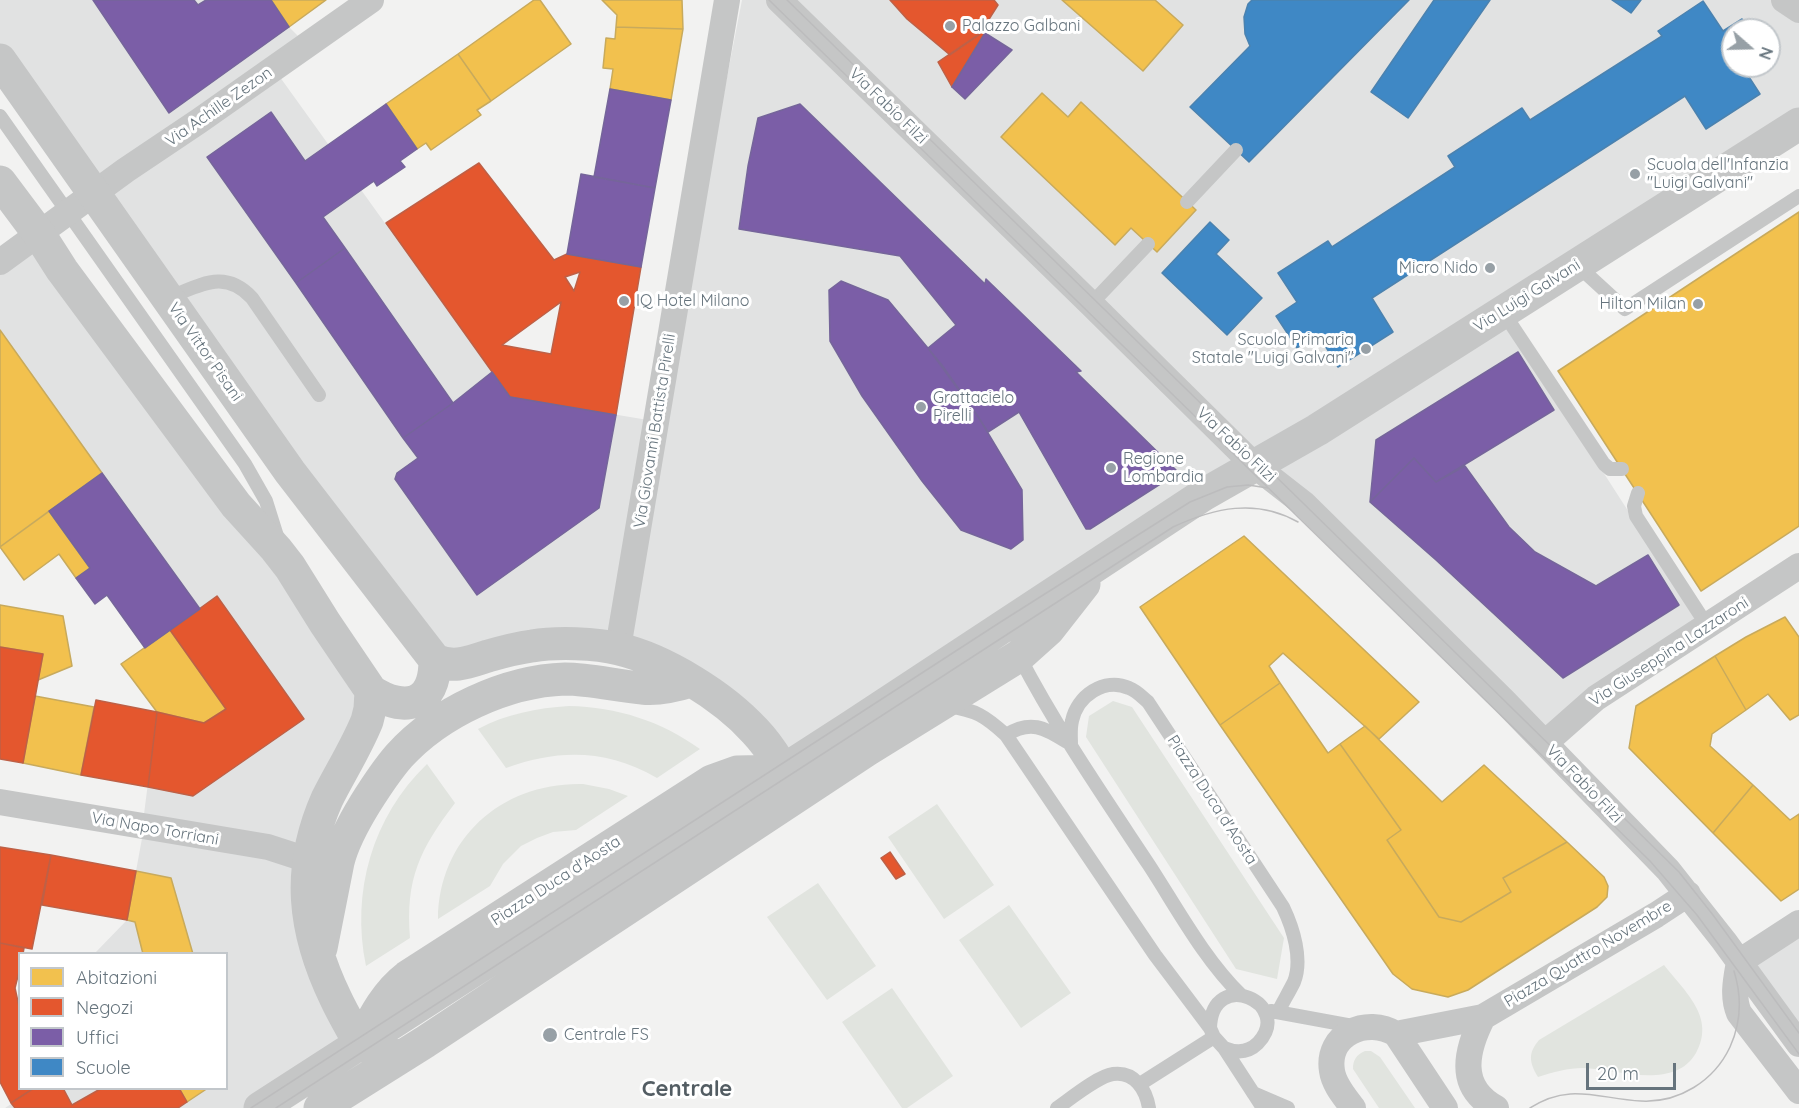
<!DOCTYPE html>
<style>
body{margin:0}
#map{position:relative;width:1799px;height:1108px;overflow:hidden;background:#f2f2f1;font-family:Quicksand,sans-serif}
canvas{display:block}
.legend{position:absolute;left:18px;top:952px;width:210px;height:138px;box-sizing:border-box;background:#fff;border:2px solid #c2c7cb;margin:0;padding:8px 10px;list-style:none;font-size:18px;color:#66747d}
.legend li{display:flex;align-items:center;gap:12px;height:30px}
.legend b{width:30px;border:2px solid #c2c7cb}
.north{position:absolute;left:1721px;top:18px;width:60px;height:60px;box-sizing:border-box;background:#fff;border:2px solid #c2c7cb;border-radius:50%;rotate:110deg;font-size:16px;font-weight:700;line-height:24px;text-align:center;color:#66747d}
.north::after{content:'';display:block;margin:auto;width:21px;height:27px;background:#97a0a6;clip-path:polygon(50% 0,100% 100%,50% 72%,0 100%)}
.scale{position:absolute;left:1586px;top:1063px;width:90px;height:27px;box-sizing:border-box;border:3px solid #66747d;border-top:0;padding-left:8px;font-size:18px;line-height:21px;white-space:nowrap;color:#66747d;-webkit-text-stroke:4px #fff;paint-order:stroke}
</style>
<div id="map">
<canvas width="1799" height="1108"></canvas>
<ul class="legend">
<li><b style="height:16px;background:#f2c14e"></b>Abitazioni</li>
<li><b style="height:16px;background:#e4572e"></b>Negozi</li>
<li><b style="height:16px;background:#7b5ea7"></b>Uffici</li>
<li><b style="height:16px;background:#3f88c5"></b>Scuole</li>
</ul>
<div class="north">N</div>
<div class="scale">20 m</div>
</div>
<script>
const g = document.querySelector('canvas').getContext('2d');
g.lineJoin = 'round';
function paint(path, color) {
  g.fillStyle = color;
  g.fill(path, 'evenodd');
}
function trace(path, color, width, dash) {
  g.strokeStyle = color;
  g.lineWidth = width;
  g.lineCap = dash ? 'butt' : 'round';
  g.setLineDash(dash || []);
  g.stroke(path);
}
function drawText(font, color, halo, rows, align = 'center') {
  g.font = font + ' Quicksand,sans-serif';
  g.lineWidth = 6;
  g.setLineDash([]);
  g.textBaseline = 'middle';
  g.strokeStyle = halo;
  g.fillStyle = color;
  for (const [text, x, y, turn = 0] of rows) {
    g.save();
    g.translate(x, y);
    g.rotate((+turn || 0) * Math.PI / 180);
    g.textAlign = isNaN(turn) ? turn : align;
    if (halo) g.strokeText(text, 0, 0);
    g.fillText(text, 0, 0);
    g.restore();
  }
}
const built = new Path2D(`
 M0 0H271L289 27 311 49 277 73 510 397 660 422 742 0H1780L1799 13V121L1499 310 1702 626 1545 738 1255 458 784 766 623 643 470 660 418 636 0 56ZM1733 30H1769V66H1733Z
 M38 238 235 509 362 708 305 856 143 822 157 712 121 664 144 648 107 596 95 604 59 555 24 580 0 547V265Z
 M143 833 304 863 358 1043 256 1108H5L34 1089 226 1088V954L95 953 127 920Z
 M1799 927V1038L1746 963Z`);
const green = new Path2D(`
 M1113 701 1132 707 1284 938 1277 979 1236 969 1086 737 1089 716Z
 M569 706C617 707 661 721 700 749L657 778C606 749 559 749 506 768L478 729C506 714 537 708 569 706Z
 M427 764 455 803C420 849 405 879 410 938L366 966C351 892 372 817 427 764Z
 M583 784 609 789 628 796 576 830 553 832 537 838 521 846 503 864 490 886 438 919C439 837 503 782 583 784Z
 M937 804 994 885 944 919 888 837Z
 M818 883 876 966 827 1000 767 917Z
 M1009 905 1071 993 1021 1028 959 940Z
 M1664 965C1685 992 1716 1017 1696 1053 1674 1091 1616 1069 1583 1068 1568 1068 1553 1072 1538 1077 1529 1062 1528 1053 1539 1040Z
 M892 988 953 1076 907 1108H902L842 1022Z
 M1365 1051H1371L1380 1057 1415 1108H1379L1353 1069C1353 1060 1356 1055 1365 1051Z`);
const homes = new Path2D(`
 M271 0H326L289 27Z
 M534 0H540L571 44 491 101 458 54Z
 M602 0H682L683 29 616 27 617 15Z
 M1062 0H1155L1183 25 1143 71Z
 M616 27 683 29 671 100 610 89 613 69 603 68 606 38 615 39Z
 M458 54 491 101 477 110 481 115 431 150 426 143 417 149 386 104Z
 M1042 93 1068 117 1081 102 1196 210 1157 252 1131 228 1115 245 1001 137Z
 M1799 212V526L1701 591 1558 371Z
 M0 330 102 473 0 547Z
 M49 511 90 568 76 578 59 554 24 580 0 547Z
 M1244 536 1419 702 1379 739 1283 653 1269 666 1280 683 1220 725 1140 607Z
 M0 605 63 616 72 666 38 680 43 654 0 647Z
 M1785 617 1799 637V715L1790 720 1768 694 1746 710 1715 656 1746 637Z
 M170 630 226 709 204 723 157 712 121 664Z
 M1715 656 1746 710 1712 734 1710 746 1753 785 1713 833 1629 748 1636 706Z
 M1280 683 1328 753 1340 744 1401 830 1387 840 1439 917 1461 922 1511 892 1503 878 1567 842 1604 877 1608 886 1607 897 1597 907 1468 990 1448 997 1412 989 1393 974 1220 725Z
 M35 696 94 707 81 775 23 763Z
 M1365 726 1442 802 1484 765 1567 842 1503 878 1511 892 1461 922 1439 917 1387 840 1401 830 1340 744Z
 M1753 785 1790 820 1799 814V889L1781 901 1713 833Z
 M136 871 171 878 193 954H143L135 922 127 920Z
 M179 1088H208L187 1102Z`);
const shops = new Path2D(`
 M890 0H994L998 5 979 35 950 55 907 19Z
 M982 32 985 33 952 87 938 62Z
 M479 163 554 260 567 254 641 267 616 415 510 397 386 223ZM580 272 574 291 565 277ZM561 302 551 354 502 345Z
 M217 596 304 719 193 796 148 787 157 712 204 723 226 709 170 630Z
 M0 647 43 654 23 763 0 759Z
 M96 700 157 712 148 787 81 775Z
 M0 847 51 855 32 949 0 943Z
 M890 852 905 874 896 879 881 858Z
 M51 855 136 871 127 920 42 905Z
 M0 943 24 948 23 954H20V968L15 988 20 1011V1088H34L11 1103 0 1082Z
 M34 1088H63L72 1105 102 1088H179L187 1102 178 1108H15L11 1103Z`);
const offices = new Path2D(`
 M93 0H194L198 5 206 0H271L289 27 169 113Z
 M985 33 1012 50 965 99 952 87Z
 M610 89 671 100 655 188 594 177Z
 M386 104 417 149 400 161 405 167 377 186 374 181 323 217 345 248 296 283 207 157 271 112 305 161Z
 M800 104 985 284 986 279 1081 371 1076 372 1176 470V474L1090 529H1086L1019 412 988 432 979 418 928 348 956 325 900 256 739 229 748 166 758 118Z
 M581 174 655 188 641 267 567 254Z
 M345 248 453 403 403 438 296 283Z
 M841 281 888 300 942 365 979 418 1022 490 1023 540 1011 549 961 530 922 481 862 396 830 341 829 290Z
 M1518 352 1554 410 1436 482 1414 458 1370 502 1376 440Z
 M492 372 510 397 616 415 599 508 477 595 395 479 397 473 418 458 403 438 453 403Z
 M1414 458 1436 482 1465 466 1509 527 1535 552 1596 586 1648 555 1679 605 1563 678 1436 560 1370 502Z
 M102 473 200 609 145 648 107 595 95 604 76 578 90 568 49 511Z`);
const schools = new Path2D(`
 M1252 0H1409L1249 162 1190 107 1250 46 1245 34 1244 17 1248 4Z
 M1434 0H1490L1408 118 1371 92Z
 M1612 0H1641L1631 13Z
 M1703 1 1723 31 1742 19 1749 30H1733V66H1742L1760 94 1706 129 1685 96 1372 298 1393 332 1338 367 1318 334 1297 348 1276 316 1297 302 1278 273 1328 241 1332 247 1455 167 1448 156 1522 108 1530 120 1662 36 1658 31Z
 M1210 222 1229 240 1216 254 1262 298 1227 335 1162 273Z`);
const service = new Path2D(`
 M0 116 245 464 266 501 277 536
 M1187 202 1236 150
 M1577 265 1625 309 1799 196
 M167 298C200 286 224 268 252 298L319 395
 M1091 304 1148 244
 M1503 312 1604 464 1610 469H1622
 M1638 493 1634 506 1636 516 1708 627
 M1019 656C1057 729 1104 797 1149 865 1177 908 1204 959 1241 995
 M947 706C976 710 985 716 1006 735L1155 955 1210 1028 1214 1037 1224 1048 1263 1108
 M1006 735C1030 720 1044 727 1067 742
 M1071 745C1071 737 1070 729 1072 721 1077 696 1104 677 1129 688 1137 691 1142 697 1148 702L1283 907C1293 928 1303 959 1294 982 1289 992 1283 1002 1278 1012
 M1271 1011 1358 1027
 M1210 1028C1212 966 1295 1004 1258 1043 1248 1053 1236 1053 1224 1048
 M1140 1084 1214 1037
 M1253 1093 1288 1108
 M1057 1108C1070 1099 1098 1076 1113 1074 1135 1071 1146 1090 1149 1108`);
const minor = new Path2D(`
 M779 0 1091 304 1254 465 1304 504 1504 701 1668 870 1724 941 1799 1044
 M1784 0 1799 10
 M0 262 126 170 199 121 371 0
 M618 648 727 0
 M1545 743 1596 698 1799 566
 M0 802 268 847 308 860
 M1739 962C1736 979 1732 996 1739 1013L1799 1091
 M1739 962 1799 923
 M1483 1017C1466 1050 1457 1087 1496 1108
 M1396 1034 1483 1017 1656 915 1688 894
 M1353 1108C1345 1097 1334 1085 1332 1071 1326 1034 1367 1016 1396 1034L1445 1108`);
const tertiary = new Path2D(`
 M0 60 290 472 435 660C454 669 469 662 488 656 502 652 517 648 532 646 556 642 596 643 619 649 665 660 723 696 755 731 773 750 785 773 797 796
 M0 182 39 234 62 270 236 505 276 549 290 567 325 623 371 691 370 709 367 721C356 748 340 773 327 799 296 869 303 931 336 999 343 1014 352 1029 360 1044L399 1057
 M371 691C405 713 435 706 435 660
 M321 948 338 862C343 842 354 822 365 804 375 788 386 771 399 756 439 712 506 681 565 679 591 679 616 686 642 688 659 690 675 686 691 681
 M362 1040C374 1017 386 993 407 977L712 781 737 772 783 771
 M260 1108 852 726 1203 495 1317 430 1799 124
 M320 1108 425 1042 867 750 1019 656 1048 630 1084 584`);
const tram = new Path2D(`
 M769 0 1650 861 1697 915 1799 1054
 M787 0 1302 502 1679 872 1713 915 1799 1033
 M251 1108 999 623 1190 502 1227 487 1248 485 1268 488
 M276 1108 1173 527C1214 508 1256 498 1298 522
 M1530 1108C1570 1082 1599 1099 1641 1101 1679 1103 1714 1081 1730 1047 1741 1023 1742 997 1734 971`);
const markers = [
 [950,26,6,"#97a0a6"],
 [1635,174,6,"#97a0a6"],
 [1490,268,6,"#97a0a6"],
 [624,301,6,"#97a0a6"],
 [1698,304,6,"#97a0a6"],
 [1366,349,6,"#97a0a6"],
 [921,407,6,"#97a0a6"],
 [1111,468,6,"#97a0a6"],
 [550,1035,8,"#97a0a6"]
];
const poiNames = [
 ["Palazzo Galbani",962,26],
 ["Scuola dell'Infanzia",1647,165],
 ["\"Luigi Galvani\"",1647,183],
 ["Micro Nido",1478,268,"right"],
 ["IQ Hotel Milano",636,301],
 ["Hilton Milan",1686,304,"right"],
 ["Scuola Primaria",1354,340,"right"],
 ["Statale \"Luigi Galvani\"",1354,358,"right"],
 ["Grattacielo",933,398],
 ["Pirelli",933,416],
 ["Regione",1123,459],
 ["Lombardia",1123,477],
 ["Centrale FS",564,1035]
];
const streetNames = [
 ["Via Fabio Filzi",888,106,44],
 ["Via Achille Zezon",219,107,-35],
 ["Via Luigi Galvani",1527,296,-32],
 ["Via Vittor Pisani",205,352,55],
 ["Via Giovanni Battista Pirelli",655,431,-81],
 ["Via Fabio Filzi",1236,445,43],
 ["Via Giuseppina Lazzaroni",1669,652,-33],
 ["Via Fabio Filzi",1584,784,46],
 ["Piazza Duca d'Aosta",1212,800,57],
 ["Via Napo Torriani",155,829,10],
 ["Piazza Duca d'Aosta",556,881,-33],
 ["Piazza Quattro Novembre",1588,954,-31]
];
const districtNames = [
 ["Centrale",687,1089]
];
paint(built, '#e1e2e2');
paint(green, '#e1e4df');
paint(homes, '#f2c14e');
trace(homes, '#c8aa5c', 1.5);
paint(shops, '#e4572e');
trace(shops, '#be6046', 1.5);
paint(offices, '#7b5ea7');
trace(offices, '#75659a', 1.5);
paint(schools, '#3f88c5');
trace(schools, '#4b82af', 1.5);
trace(service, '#c5c6c6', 14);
trace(minor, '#c5c6c6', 26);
trace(tertiary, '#c5c6c6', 33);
trace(tram, '#bcbcbd', 1.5);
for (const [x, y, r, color] of markers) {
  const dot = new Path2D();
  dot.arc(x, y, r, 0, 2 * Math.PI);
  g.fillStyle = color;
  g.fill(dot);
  trace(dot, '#fff', 2);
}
drawText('16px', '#66747d', '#fff', poiNames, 'left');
drawText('16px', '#66747d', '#fff', streetNames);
drawText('bold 22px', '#535d63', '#fff', districtNames);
</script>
